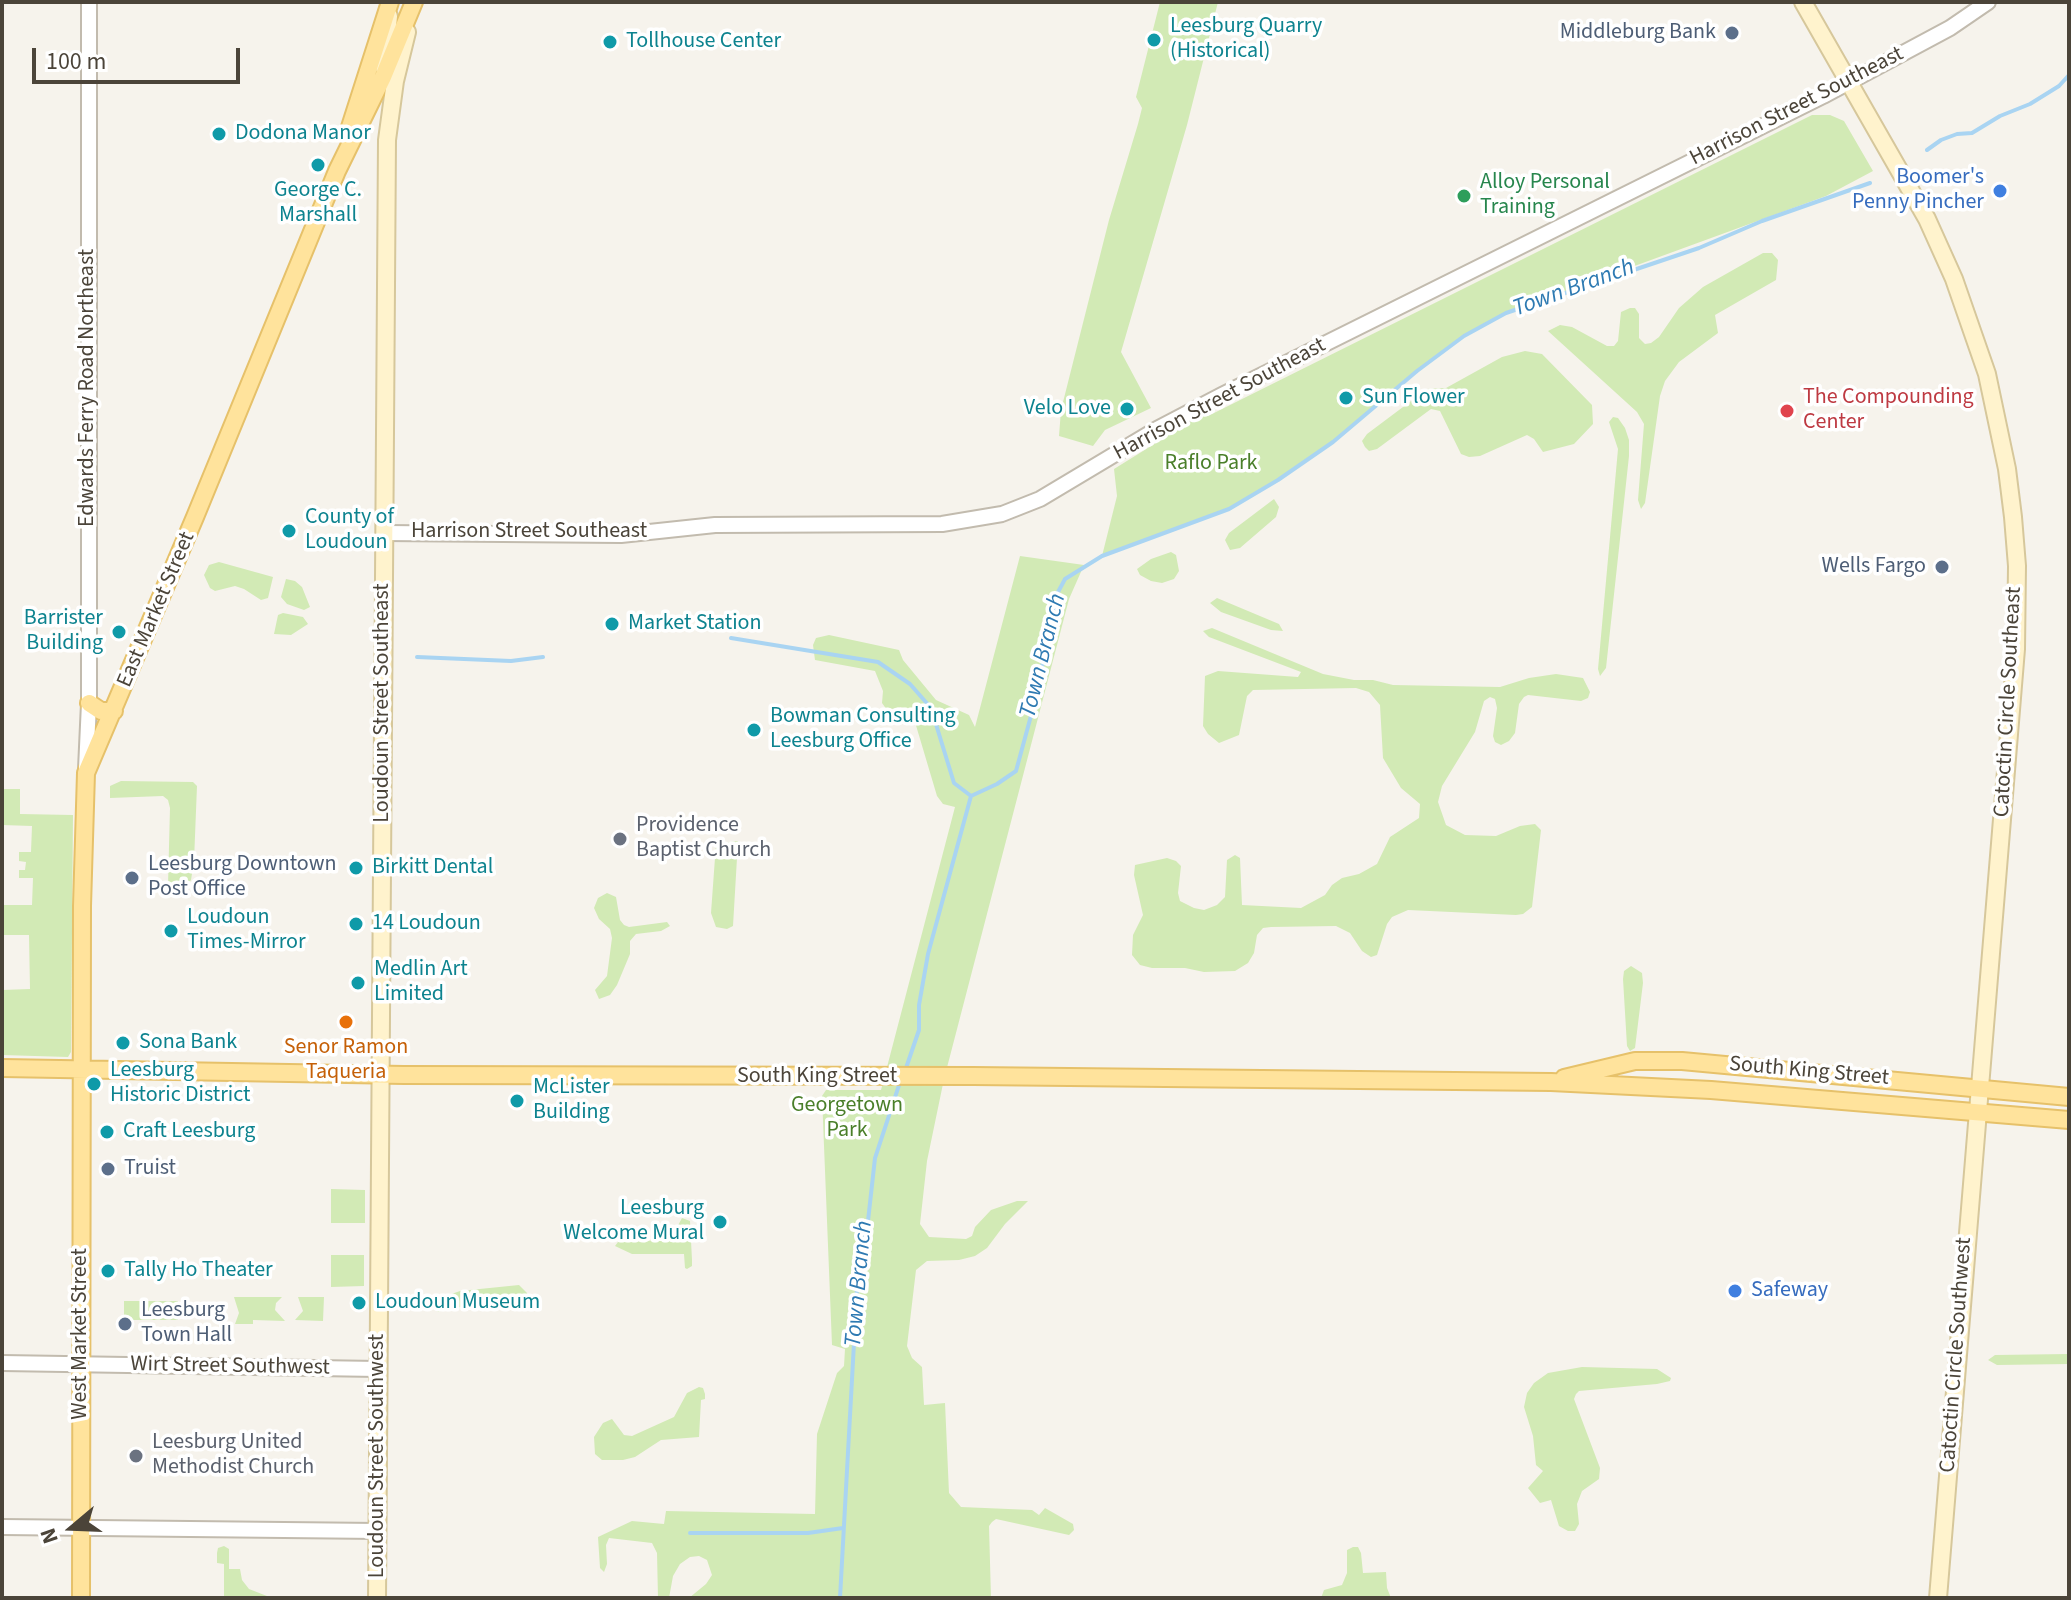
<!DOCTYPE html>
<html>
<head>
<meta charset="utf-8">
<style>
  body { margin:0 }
  #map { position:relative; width:2071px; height:1600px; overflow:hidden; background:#f6f3ec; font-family:"Source Sans 3",sans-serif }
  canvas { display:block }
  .frame { position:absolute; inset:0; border:4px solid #4b4439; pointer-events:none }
  .north { position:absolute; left:32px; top:1488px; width:80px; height:80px; -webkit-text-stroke:6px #fff; paint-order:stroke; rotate:251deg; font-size:22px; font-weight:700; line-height:32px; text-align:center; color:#4b4439 }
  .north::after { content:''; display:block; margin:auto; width:28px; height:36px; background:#4b4439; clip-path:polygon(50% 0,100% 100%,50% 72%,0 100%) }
  .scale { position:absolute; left:32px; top:48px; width:208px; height:36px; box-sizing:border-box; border:4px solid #4b4439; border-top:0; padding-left:10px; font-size:24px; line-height:28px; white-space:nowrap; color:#4b4439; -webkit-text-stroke:6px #fff; paint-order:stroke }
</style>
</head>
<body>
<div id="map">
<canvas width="2071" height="1600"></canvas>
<div class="frame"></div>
<div class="north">N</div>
<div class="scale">100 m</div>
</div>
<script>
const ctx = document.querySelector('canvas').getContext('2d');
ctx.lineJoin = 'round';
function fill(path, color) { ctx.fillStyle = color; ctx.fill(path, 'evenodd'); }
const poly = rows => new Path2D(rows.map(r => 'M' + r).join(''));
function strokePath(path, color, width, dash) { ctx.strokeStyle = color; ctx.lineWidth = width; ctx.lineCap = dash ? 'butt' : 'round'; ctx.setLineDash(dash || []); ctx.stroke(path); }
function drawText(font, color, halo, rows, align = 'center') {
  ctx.font = font + ' "Source Sans 3",sans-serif'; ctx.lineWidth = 7; ctx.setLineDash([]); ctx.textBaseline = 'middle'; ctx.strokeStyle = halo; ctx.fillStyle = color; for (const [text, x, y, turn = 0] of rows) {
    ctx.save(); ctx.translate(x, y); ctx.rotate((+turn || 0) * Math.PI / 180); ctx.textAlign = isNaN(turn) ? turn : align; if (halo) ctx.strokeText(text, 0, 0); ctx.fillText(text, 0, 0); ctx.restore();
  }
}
const green = poly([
  [1160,2,1218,2,1187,125,1121,352,1151,408,1105,430,1093,446,1059,436,1061,410,1109,220,1138,124,1142,108,1136,97],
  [1812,115,1830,115,1844,121,1873,171,1826,196,1506,313,1464,336,1417,371,1333,442,1278,480,1229,509,1102,556,1117,496,1114,469,1201,415,1208,416],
  [1763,253,1772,253,1778,260,1776,280,1715,315,1718,333,1679,362,1665,381,1660,396,1645,503,1641,509,1638,500,1644,424,1637,412,1548,331,1560,325,1572,327,1607,346,1614,346,1618,341,1621,312,1630,308,1635,308,1639,314,1639,338,1645,344,1651,343,1659,337,1679,308,1703,287],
  [1525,351,1542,354,1592,405,1593,424,1574,444,1543,452,1534,439,1527,435,1480,456,1469,457,1461,454,1440,411,1431,409,1377,449,1369,451,1365,447,1362,441,1367,434,1427,389,1446,388,1502,357],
  [1613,417,1618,418,1625,428,1629,440,1629,456,1606,668,1600,676,1598,669,1618,449,1609,422],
  [1274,499,1279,507,1276,517,1240,548,1230,550,1225,540,1229,533],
  [1171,552,1176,555,1179,571,1174,579,1162,583,1151,581,1140,575,1137,569,1151,559],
  [1020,556,1084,565,1069,599,944,1079,927,1161,920,1224,929,1237,966,1239,972,1236,975,1227,991,1210,1017,1201,1028,1201,1005,1224,987,1248,975,1256,959,1260,927,1261,916,1270,907,1346,912,1358,922,1367,924,1405,945,1403,949,1493,961,1507,1032,1510,1039,1515,1045,1508,1073,1524,1074,1530,1069,1535,996,1519,992,1522,989,1526,991,1598,689,1598,706,1584,712,1575,707,1560,699,1556,690,1557,680,1564,673,1576,669,1598,658,1598,657,1553,652,1543,609,1538,606,1545,607,1564,604,1572,600,1568,598,1537,632,1521,664,1524,666,1511,815,1514,817,1434,837,1373,844,1366,845,1349,832,1345,822,1096,826,1090,881,1090,955,807,943,804,937,796,912,712,901,707,887,710,882,703,883,691,875,671,815,660,813,645,816,638,829,635,899,650,903,660,936,700,969,715,975,727],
  [219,562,273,577,268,598,261,600,244,589,235,586,215,591,210,588,204,575,209,565],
  [286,579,295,581,302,587,310,607,304,610,287,604,281,597],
  [1217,598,1279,624,1283,631,1271,630,1221,612,1210,603],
  [283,613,303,617,308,624,291,635,274,634,278,615],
  [1212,628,1323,674,1354,680,1373,680,1393,685,1500,687,1529,678,1556,674,1583,678,1590,692,1588,698,1581,701,1528,695,1524,697,1519,704,1515,733,1509,741,1501,745,1495,742,1493,736,1497,708,1495,699,1490,697,1484,701,1475,732,1442,786,1438,802,1446,825,1465,835,1496,836,1520,826,1535,824,1541,830,1532,907,1523,914,1516,915,1408,910,1392,917,1387,924,1377,955,1371,957,1362,951,1350,933,1336,926,1271,927,1263,928,1257,935,1254,953,1248,963,1235,971,1204,972,1185,968,1152,968,1140,965,1132,955,1133,935,1143,915,1134,875,1135,865,1167,858,1176,861,1181,866,1178,893,1180,901,1194,908,1204,910,1217,905,1225,897,1227,860,1235,855,1240,858,1242,905,1301,908,1325,895,1332,885,1342,878,1359,874,1377,864,1390,837,1419,818,1420,804,1401,788,1383,758,1380,705,1369,692,1356,688,1253,690,1247,696,1239,735,1219,743,1208,734,1203,726,1205,676,1218,671,1298,677,1301,672,1209,637,1203,631],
  [121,781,193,782,197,786,194,861,191,880,185,889,177,891,168,885,170,808,168,800,163,796,110,798,110,786],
  [2,789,20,789,20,814,73,815,71,1052,68,1057,2,1055,2,990,30,989,29,935,2,935,2,905,32,905,33,878,19,878,19,870,25,870,26,862,19,861,19,852,31,852,32,826,2,825],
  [738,841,733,926,727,929,716,927,711,913,716,844],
  [607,893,616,897,620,920,624,925,629,927,667,922,670,926,661,931,636,934,630,941,630,954,617,985,610,995,599,999,595,990,607,976,612,938,610,929,599,919,594,908,598,898],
  [1631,966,1642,973,1643,983,1635,1048,1630,1051,1627,1046,1623,979,1624,971],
  [331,1189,365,1190,365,1223,331,1223],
  [682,1218,690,1221,692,1260,692,1266,687,1269,685,1268,684,1254,632,1254,615,1246,618,1242,666,1240,674,1233],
  [331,1255,364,1255,364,1286,331,1287],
  [519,1285,527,1293,528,1301,524,1304,487,1308,447,1307,438,1312,435,1306,443,1297,460,1291],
  [234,1297,282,1297,276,1303,275,1310,285,1321,253,1320,253,1324,235,1324,239,1313],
  [298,1297,324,1297,323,1321,295,1320,303,1311],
  [124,1301,178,1301,178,1320,124,1320],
  [2069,1354,2069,1364,1997,1365,1988,1360,1995,1355],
  [1582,1367,1657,1369,1671,1378,1670,1381,1657,1384,1579,1391,1576,1394,1574,1399,1600,1468,1599,1479,1582,1491,1577,1504,1579,1524,1575,1531,1568,1531,1559,1526,1551,1500,1540,1503,1528,1488,1543,1471,1536,1465,1533,1436,1524,1407,1527,1393,1534,1383,1548,1373],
  [699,1387,703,1388,705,1394,705,1399,701,1400,699,1437,661,1440,635,1457,623,1460,602,1460,595,1454,594,1437,603,1423,612,1419,624,1435,632,1436,674,1417,687,1393],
  [224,1546,229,1549,229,1569,240,1569,242,1580,249,1589,272,1598,224,1598,224,1564,217,1563,217,1553,218,1548],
  [1353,1547,1358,1547,1361,1553,1363,1573,1386,1572,1387,1588,1391,1598,1321,1598,1324,1590,1342,1585,1347,1573,1347,1550]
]);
const stream = poly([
  [1927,150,1941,140,1957,134,1972,133,2000,116,2030,104,2059,86,2069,75],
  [731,638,878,662,910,684,931,708,954,783,971,796],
  [417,657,511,661,543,657],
  [905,1071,919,1030,919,1005,928,954,971,796,997,784,1016,771,1035,701,1057,594,1065,579,1102,556,1229,509,1278,480,1333,442,1417,371,1464,336,1506,313,1699,248,1762,221,1870,183],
  [690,1533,808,1533,843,1528],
  [840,1598,858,1270,868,1221,875,1158,900,1082]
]);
const tertiary = poly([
  [384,533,621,535,715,525,942,524,1002,514,1040,499,1157,429,1222,395,1823,96,1950,28,1988,2],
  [86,769,89,703,89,2],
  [2,1363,378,1369],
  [2,1527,378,1531]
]);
const secondary = poly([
  [1803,2,1927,219,1954,279,1987,374,2007,469,2013,517,2017,566,2016,649,1938,1598],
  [384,68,389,16],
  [377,1598,387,140,395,81,407,32]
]);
const primary = poly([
  [350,127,390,2],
  [89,703,101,711,114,711],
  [2,1068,404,1075,973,1076,1551,1082,1711,1090,2069,1120],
  [1564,1078,1635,1061,1682,1061,2069,1097],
  [81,1598,82,906,86,773,195,517,337,171,383,77,414,2]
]);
const markers = [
  [1732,33,8,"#5c6f8a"],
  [1154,40,8,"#0f9aa8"],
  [610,42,8,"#0f9aa8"],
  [219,134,8,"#0f9aa8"],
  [318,165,8,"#0f9aa8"],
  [2000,191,8,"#3f7fe0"],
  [1464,196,8,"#2e9e5b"],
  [1346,398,8,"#0f9aa8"],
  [1127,409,8,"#0f9aa8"],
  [1787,411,8,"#e0444e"],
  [289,531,8,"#0f9aa8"],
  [1942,567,8,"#5c6f8a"],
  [612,624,8,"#0f9aa8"],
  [119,632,8,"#0f9aa8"],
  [754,730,8,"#0f9aa8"],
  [620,839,8,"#6b7280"],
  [356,868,8,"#0f9aa8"],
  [132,878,8,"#5c6f8a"],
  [356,924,8,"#0f9aa8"],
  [171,931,8,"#0f9aa8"],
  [358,983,8,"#0f9aa8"],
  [346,1022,8,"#e8710a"],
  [123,1043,8,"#0f9aa8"],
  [94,1084,8,"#0f9aa8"],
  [517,1101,8,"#0f9aa8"],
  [107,1132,8,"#0f9aa8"],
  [108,1169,8,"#5c6f8a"],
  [720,1222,8,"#0f9aa8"],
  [108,1271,8,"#0f9aa8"],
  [1735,1291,8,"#3f7fe0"],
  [359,1303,8,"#0f9aa8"],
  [125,1324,8,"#5c6f8a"],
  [136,1456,8,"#6b7280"]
];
const cultureNames = [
  ["Leesburg Quarry",1170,27],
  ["(Historical)",1170,52],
  ["Tollhouse Center",626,42],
  ["Dodona Manor",235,134],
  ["George C.",318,191,"center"],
  ["Marshall",318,216,"center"],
  ["Sun Flower",1362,398],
  ["Velo Love",1111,409,"right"],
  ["County of",305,518],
  ["Loudoun",305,543],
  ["Barrister",103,619,"right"],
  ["Building",103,644,"right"],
  ["Market Station",628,624],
  ["Bowman Consulting",770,717],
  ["Leesburg Office",770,742],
  ["Birkitt Dental",372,868],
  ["Loudoun",187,918],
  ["Times-Mirror",187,943],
  ["14 Loudoun",372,924],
  ["Medlin Art",374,970],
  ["Limited",374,995],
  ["Sona Bank",139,1043],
  ["Leesburg",110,1071],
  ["Historic District",110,1096],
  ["McLister",533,1088],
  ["Building",533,1113],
  ["Craft Leesburg",123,1132],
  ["Leesburg",704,1209,"right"],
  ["Welcome Mural",704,1234,"right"],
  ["Tally Ho Theater",124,1271],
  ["Loudoun Museum",375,1303]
];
const serviceNames = [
  ["Middleburg Bank",1716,33,"right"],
  ["Wells Fargo",1926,567,"right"],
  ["Leesburg Downtown",148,865],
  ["Post Office",148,890],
  ["Truist",124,1169],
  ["Leesburg",141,1311],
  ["Town Hall",141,1336]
];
const streetNames = [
  ["Harrison Street Southeast",1797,107,-27],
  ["Edwards Ferry Road Northeast",88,388,-90],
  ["Harrison Street Southeast",1220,400,-28],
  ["Harrison Street Southeast",529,532],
  ["East Market Street",157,610,-67],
  ["Catoctin Circle Southeast",2009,702,-87],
  ["Loudoun Street Southeast",383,703,-90],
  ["South King Street",1809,1072,5],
  ["South King Street",817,1077],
  ["West Market Street",81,1334,-90],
  ["Catoctin Circle Southwest",1957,1355,-86],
  ["Wirt Street Southwest",230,1367,1],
  ["Loudoun Street Southwest",378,1456,-90]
];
const shopNames = [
  ["Boomer's",1984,178],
  ["Penny Pincher",1984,203],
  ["Safeway",1751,1291,"left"]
];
const leisureNames = [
  ["Alloy Personal",1480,183],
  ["Training",1480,208]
];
const healthNames = [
  ["The Compounding",1803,398],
  ["Center",1803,423]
];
const parkNames = [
  ["Raflo Park",1211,464],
  ["Georgetown",847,1106],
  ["Park",847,1131]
];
const worshipNames = [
  ["Providence",636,826],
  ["Baptist Church",636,851],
  ["Leesburg United",152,1443],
  ["Methodist Church",152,1468]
];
const foodNames = [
  ["Senor Ramon",346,1048],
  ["Taqueria",346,1073]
];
const waterNames = [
  ["Town Branch",1574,289,-20],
  ["Town Branch",1044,656,-76],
  ["Town Branch",860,1284,-85]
];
fill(green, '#d2eab5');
strokePath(stream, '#a9d4f2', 4);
strokePath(tertiary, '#c2bbae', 18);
strokePath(secondary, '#d6c79b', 20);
strokePath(primary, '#e6c16a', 20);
strokePath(tertiary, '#fff', 14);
strokePath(secondary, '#fff3cd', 16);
strokePath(primary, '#ffe39c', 16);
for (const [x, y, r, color] of markers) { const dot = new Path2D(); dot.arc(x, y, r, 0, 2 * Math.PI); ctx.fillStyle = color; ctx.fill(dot); strokePath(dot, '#fff', 3); }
drawText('22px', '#0d838f', '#fff', cultureNames, 'left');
drawText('22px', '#4e5e75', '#fff', serviceNames, 'left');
drawText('22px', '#4b4439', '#fff', streetNames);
drawText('22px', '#366cbe', '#fff', shopNames, 'right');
drawText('22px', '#27864d', '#fff', leisureNames, 'left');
drawText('22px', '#be3a42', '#fff', healthNames, 'left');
drawText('22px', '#4a7f2a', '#fff', parkNames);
drawText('22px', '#5b616d', '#fff', worshipNames, 'left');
drawText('22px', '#c56008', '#fff', foodNames);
drawText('italic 24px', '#2e7ab2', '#fff', waterNames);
</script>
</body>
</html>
